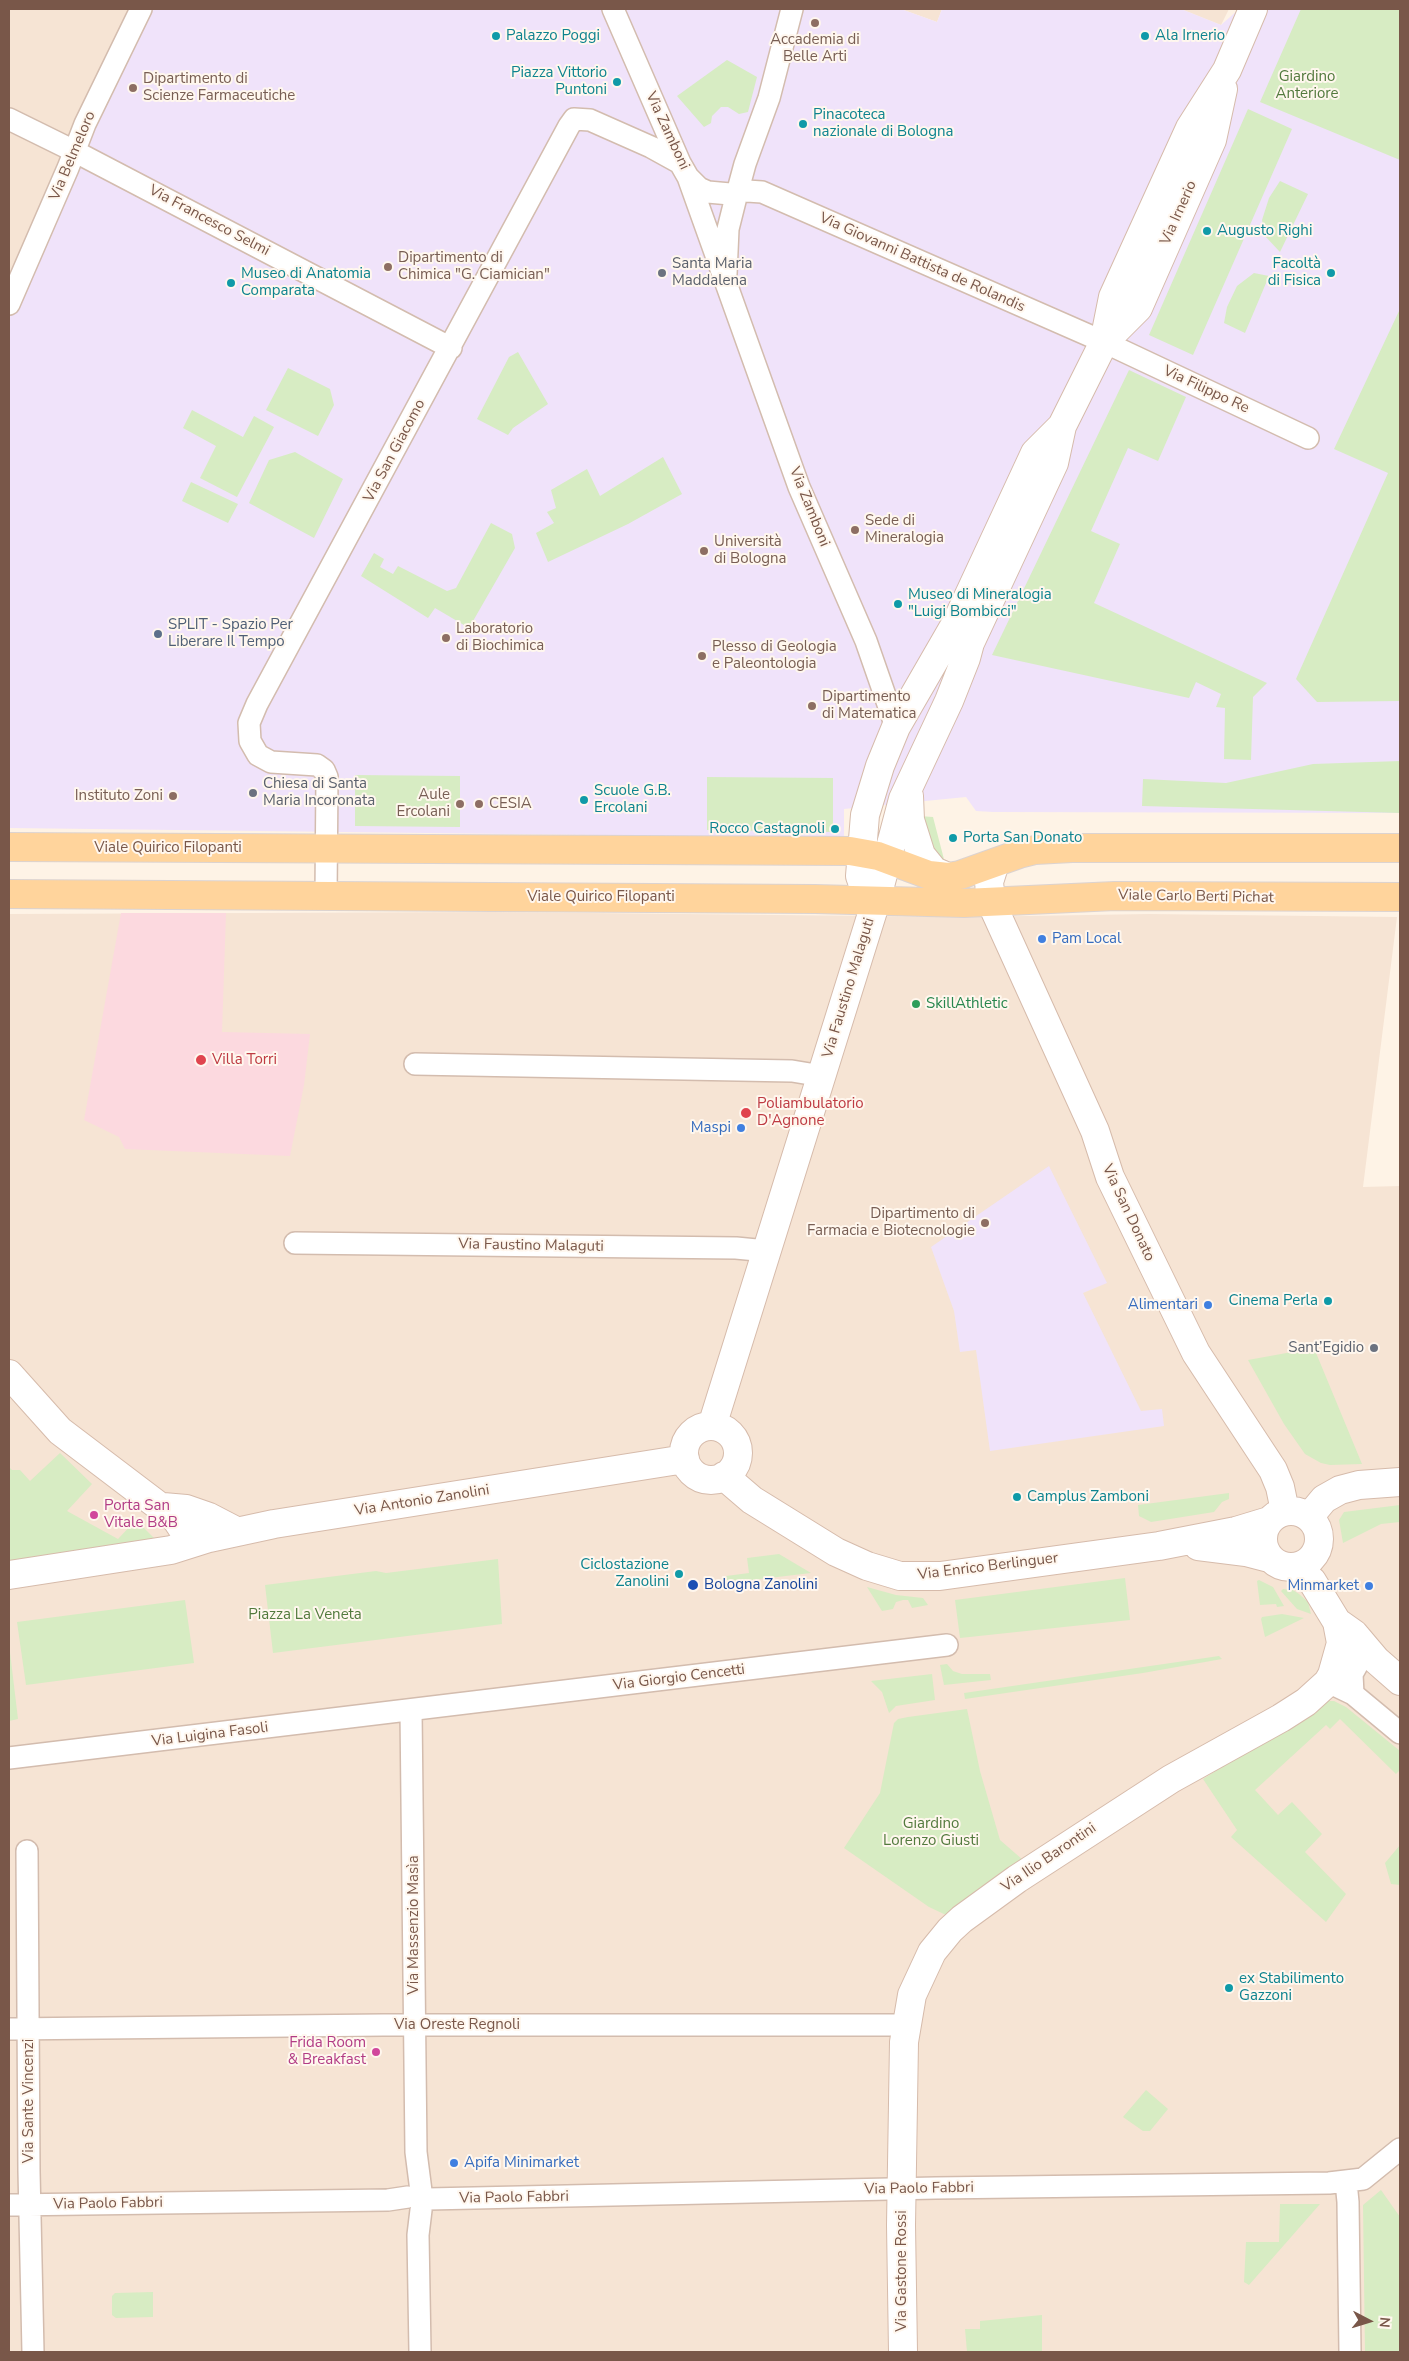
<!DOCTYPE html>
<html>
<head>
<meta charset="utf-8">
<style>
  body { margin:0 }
  #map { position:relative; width:1409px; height:2361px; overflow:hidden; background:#fef3e6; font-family:"Nunito Sans",sans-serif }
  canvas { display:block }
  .frame { position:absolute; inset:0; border:10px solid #795749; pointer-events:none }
  .north { position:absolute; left:1344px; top:2296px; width:50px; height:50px; -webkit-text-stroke:4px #fff7ee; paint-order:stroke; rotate:95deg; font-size:14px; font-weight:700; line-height:20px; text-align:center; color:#795749 }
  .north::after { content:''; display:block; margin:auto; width:18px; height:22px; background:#795749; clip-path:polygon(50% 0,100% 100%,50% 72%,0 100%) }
</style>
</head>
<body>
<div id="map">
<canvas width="1409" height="2361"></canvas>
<div class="frame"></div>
<div class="north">N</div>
</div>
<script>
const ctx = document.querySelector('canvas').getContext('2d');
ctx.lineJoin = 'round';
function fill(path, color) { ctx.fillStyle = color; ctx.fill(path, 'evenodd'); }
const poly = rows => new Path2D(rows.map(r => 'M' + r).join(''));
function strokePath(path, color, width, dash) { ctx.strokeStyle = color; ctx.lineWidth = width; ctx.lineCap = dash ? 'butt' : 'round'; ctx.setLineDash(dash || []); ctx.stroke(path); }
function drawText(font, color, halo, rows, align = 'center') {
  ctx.font = font + ' "Nunito Sans",sans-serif'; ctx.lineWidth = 4; ctx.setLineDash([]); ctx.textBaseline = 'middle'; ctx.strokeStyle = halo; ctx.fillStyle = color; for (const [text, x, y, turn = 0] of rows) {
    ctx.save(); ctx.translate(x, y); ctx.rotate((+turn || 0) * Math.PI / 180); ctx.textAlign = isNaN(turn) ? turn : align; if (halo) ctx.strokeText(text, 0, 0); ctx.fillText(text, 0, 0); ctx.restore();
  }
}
const residential = poly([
  [9,9,141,9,9,304],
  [901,9,942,9,937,22],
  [1181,9,1229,9,1221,25],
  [492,912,965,917,1149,914,1397,917,1363,1187,1400,1186,1400,2350,1398,2352,9,2352,9,914]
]);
const education = poly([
  [141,9,901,9,937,22,942,9,1181,9,1221,25,1239,9,1400,9,1400,813,993,812,976,811,966,797,844,809,844,838,9,828,9,304],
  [1049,1166,1107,1283,1083,1293,1141,1411,1162,1409,1164,1426,990,1451,976,1350,960,1352,954,1311,931,1247]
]);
const medical = poly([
  [121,913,226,913,222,1032,310,1034,304,1085,290,1156,125,1149,119,1137,84,1120]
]);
const green = poly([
  [1301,9,1400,9,1400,160,1260,102],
  [727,60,757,77,748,112,739,114,728,107,721,107,712,116,711,123,704,127,677,96],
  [1248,109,1292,129,1193,355,1149,335],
  [1280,181,1308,194,1280,252,1265,236,1262,220,1269,198],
  [1254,273,1269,276,1245,333,1224,323,1227,307,1237,286],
  [1400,309,1400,701,1317,702,1296,679,1388,473,1334,449],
  [518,352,548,404,513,428,508,435,477,419,509,357],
  [288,368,330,389,334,405,318,436,266,410],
  [1129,370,1186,397,1158,461,1128,448,1091,531,1120,544,1094,603,1267,683,1253,697,1251,760,1224,759,1225,708,1216,707,1221,694,1196,682,1189,698,992,655],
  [192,410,243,437,254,416,274,427,237,497,200,478,216,446,183,428],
  [295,452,343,479,314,538,249,503,269,460],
  [663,457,682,494,628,524,548,562,536,533,554,523,547,512,556,508,551,490,587,469,600,496],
  [191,482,238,504,228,523,182,501],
  [491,523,512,534,515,548,469,628,435,608,428,618,361,576,374,553,384,559,380,567,393,574,398,566,447,591,456,588],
  [1400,761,1400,813,1142,806,1143,779,1226,783,1313,764],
  [355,775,460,776,460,827,355,826],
  [707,777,833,778,833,832,707,830],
  [919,816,933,817,946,867,940,864],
  [1314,1348,1362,1464,1330,1465,1321,1463,1305,1454,1284,1424,1248,1360],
  [60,1453,92,1484,67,1511,118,1539,136,1520,156,1540,9,1564,9,1467,12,1470,20,1470,30,1481],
  [1229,1493,1229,1499,1222,1502,1214,1512,1151,1522,1139,1516,1138,1505],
  [1400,1505,1400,1522,1381,1524,1343,1543,1339,1520,1344,1512],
  [779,1554,811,1573,727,1583,726,1576,749,1573,747,1558],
  [498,1559,502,1624,273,1653,265,1585,376,1571,386,1573],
  [1125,1578,1130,1620,960,1638,955,1600],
  [1259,1580,1273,1587,1284,1606,1277,1607,1276,1604,1260,1605,1257,1581],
  [867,1587,896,1595,923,1598,928,1605,912,1608,908,1600,903,1600,896,1602,893,1609,882,1611],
  [1283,1589,1293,1590,1299,1594,1308,1602,1311,1614,1297,1609,1281,1591],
  [185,1600,194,1663,26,1685,17,1622],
  [1282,1614,1304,1618,1265,1637,1261,1619,1262,1617],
  [9,1644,18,1719,9,1721],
  [1219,1656,1222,1659,1143,1673,965,1699,964,1693],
  [947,1664,953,1671,962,1674,990,1674,991,1680,944,1685,940,1665],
  [932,1674,935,1700,896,1706,889,1713,882,1692,871,1681],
  [1327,1701,1334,1701,1346,1707,1400,1751,1400,1770,1396,1774,1340,1719,1330,1729,1326,1725,1255,1790,1278,1815,1292,1802,1322,1834,1305,1852,1346,1894,1326,1922,1231,1837,1237,1830,1203,1779],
  [967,1709,980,1771,1000,1840,1023,1860,946,1915,929,1907,844,1848,880,1793,894,1723,898,1719,908,1717],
  [1400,1845,1400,1885,1391,1884,1385,1863],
  [1146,2090,1168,2109,1150,2131,1143,2131,1123,2117],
  [1381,2190,1400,2217,1400,2352,1365,2352,1363,2205],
  [1280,2204,1320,2204,1249,2285,1244,2282,1246,2242,1279,2242],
  [153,2292,153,2317,116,2318,112,2315,112,2296,115,2293],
  [1042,2315,1042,2352,967,2352,965,2329,980,2329,980,2321]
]);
const street = poly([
  [613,9,680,163,688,177,799,487,866,641,896,727],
  [9,119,74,151,451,348],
  [688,177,699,188,708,192,730,194,747,191,762,192,1104,342,1308,438],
  [726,274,728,229,735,201,745,164,769,98,792,9],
  [9,304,68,168,85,124,141,9],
  [326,896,327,777,324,770,317,765,271,762,258,755,250,741,249,723,257,704,569,126,574,119,590,120,651,147,680,163],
  [415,1064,792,1071,822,1076],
  [295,1243,736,1248,767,1251],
  [1328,1682,1353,1694,1400,1733],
  [1353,1694,1352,1674,1361,1658,1368,1650],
  [411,1711,416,2152,421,2191],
  [9,1758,947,1645],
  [27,1851,29,2171,33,2352],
  [9,2029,383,2025,906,2025],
  [1346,2182,1348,2202,1350,2352],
  [428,2199,936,2188,1329,2183,1363,2179,1400,2149],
  [9,2205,388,2200,408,2197],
  [420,2352,418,2235,421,2210]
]);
const secondary = poly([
  [1104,342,1138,308,1212,140,1223,89],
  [909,796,910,820,921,855,934,871,948,877],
  [995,863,989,882,991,902,1095,1131,1110,1177,1196,1353,1273,1470,1280,1487,1285,1511],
  [876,901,865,890,860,876,865,815,880,766,896,727,956,623,1035,453,1062,426],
  [9,1374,60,1431,176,1519,192,1543],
  [712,1426,876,901,903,799,949,701,966,658,970,643,1054,463,1062,426,1104,342,1113,297,1190,128,1227,70,1253,9],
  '684 1453a27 27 0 1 1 54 0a27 27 0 1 1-54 0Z',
  [724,1476,752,1500,836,1552,867,1566,900,1576,940,1576,1159,1546,1236,1531,1269,1521],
  [163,1507,186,1509,209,1517,236,1531],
  '1263 1539a28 28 0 1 1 56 0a28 28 0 1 1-56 0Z',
  [1309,1517,1324,1499,1340,1490,1359,1485,1400,1482],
  [1198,1546,1246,1552,1269,1558],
  [1294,1568,1312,1581,1337,1622,1354,1634,1376,1660,1400,1681],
  [9,1575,171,1550,209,1538,274,1524,685,1459],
  [903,2352,901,2225,904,2042,912,1995,932,1952,950,1930,962,1919,1017,1879,1171,1779,1281,1718,1306,1702,1328,1682,1332,1675,1341,1643,1337,1622]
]);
const primary = poly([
  [9,847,850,851,878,856,929,875,948,877,960,875,1019,854,1035,850,1072,848,1400,848],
  [9,894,815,899,964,903,1115,896,1400,897]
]);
const markers = [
  [815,23,5,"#8d6e63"],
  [496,36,5,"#0f9aa8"],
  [1145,36,5,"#0f9aa8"],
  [617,82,5,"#0f9aa8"],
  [133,88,5,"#8d6e63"],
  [803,124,5,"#0f9aa8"],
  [1207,231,5,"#0f9aa8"],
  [388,267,5,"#8d6e63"],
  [662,273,5,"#6b7280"],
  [1331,273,5,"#0f9aa8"],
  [231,283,5,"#0f9aa8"],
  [855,530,5,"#8d6e63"],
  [704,551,5,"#8d6e63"],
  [898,604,5,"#0f9aa8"],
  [158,634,5,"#5c6f8a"],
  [446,638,5,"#8d6e63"],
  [702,656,5,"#8d6e63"],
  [812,706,5,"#8d6e63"],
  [253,793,5,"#6b7280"],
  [173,796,5,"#8d6e63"],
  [584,800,5,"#0f9aa8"],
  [460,804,5,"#8d6e63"],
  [479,804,5,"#8d6e63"],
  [835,829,5,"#0f9aa8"],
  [953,838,5,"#0f9aa8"],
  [1042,939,5,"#3f7fe0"],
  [916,1004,5,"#2e9e5b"],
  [201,1060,6,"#e0444e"],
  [746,1113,6,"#e0444e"],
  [741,1128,5,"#3f7fe0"],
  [985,1223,5,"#8d6e63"],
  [1328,1301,5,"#0f9aa8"],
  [1208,1305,5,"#3f7fe0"],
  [1374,1348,5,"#6b7280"],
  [1017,1497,5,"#0f9aa8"],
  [94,1515,5,"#d1479c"],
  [679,1574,5,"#0f9aa8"],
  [693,1585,6,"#1a4fb4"],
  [1369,1586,5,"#3f7fe0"],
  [1229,1988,5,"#0f9aa8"],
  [376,2052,5,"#d1479c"],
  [454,2163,5,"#3f7fe0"]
];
const cultureNames = [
  ["Palazzo Poggi",506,36],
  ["Ala Irnerio",1155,36],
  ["Piazza Vittorio",607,73,"right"],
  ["Puntoni",607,90,"right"],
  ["Pinacoteca",813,115],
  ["nazionale di Bologna",813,132],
  ["Augusto Righi",1217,231],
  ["Facoltà",1321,264,"right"],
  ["di Fisica",1321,281,"right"],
  ["Museo di Anatomia",241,274],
  ["Comparata",241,291],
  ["Museo di Mineralogia",908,595],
  ["\"Luigi Bombicci\"",908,612],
  ["Scuole G.B.",594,791],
  ["Ercolani",594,808],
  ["Rocco Castagnoli",825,829,"right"],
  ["Porta San Donato",963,838],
  ["Cinema Perla",1318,1301,"right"],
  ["Camplus Zamboni",1027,1497],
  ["Ciclostazione",669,1565,"right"],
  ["Zanolini",669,1582,"right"],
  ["ex Stabilimento",1239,1979],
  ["Gazzoni",1239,1996]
];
const educationNames = [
  ["Accademia di",815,40,"center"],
  ["Belle Arti",815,57,"center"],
  ["Dipartimento di",143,79],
  ["Scienze Farmaceutiche",143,96],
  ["Dipartimento di",398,258],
  ["Chimica \"G. Ciamician\"",398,275],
  ["Sede di",865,521],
  ["Mineralogia",865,538],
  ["Università",714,542],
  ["di Bologna",714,559],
  ["Laboratorio",456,629],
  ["di Biochimica",456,646],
  ["Plesso di Geologia",712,647],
  ["e Paleontologia",712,664],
  ["Dipartimento",822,697],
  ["di Matematica",822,714],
  ["Aule",450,795,"right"],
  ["Ercolani",450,812,"right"],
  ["Instituto Zoni",163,796,"right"],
  ["CESIA",489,804],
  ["Dipartimento di",975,1214,"right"],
  ["Farmacia e Biotecnologie",975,1231,"right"]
];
const parkNames = [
  ["Giardino",1307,77],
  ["Anteriore",1307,94],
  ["Piazza La Veneta",305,1615],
  ["Giardino",931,1824],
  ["Lorenzo Giusti",931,1841]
];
const streetNames = [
  ["Via Zamboni",667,131,65],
  ["Via Belmeloro",73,156,-67],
  ["Via Irnerio",1179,213,-66],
  ["Via Francesco Selmi",209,221,28],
  ["Via Giovanni Battista de Rolandis",922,263,24],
  ["Via Filippo Re",1206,390,25],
  ["Via San Giacomo",395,451,-62],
  ["Via Zamboni",809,507,68],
  ["Viale Quirico Filopanti",168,848],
  ["Viale Quirico Filopanti",601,897],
  ["Viale Carlo Berti Pichat",1196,897,1],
  ["Via Faustino Malaguti",849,988,-73],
  ["Via San Donato",1128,1213,65],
  ["Via Faustino Malaguti",531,1246,1],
  ["Via Antonio Zanolini",422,1501,-9],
  ["Via Enrico Berlinguer",988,1567,-7],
  ["Via Giorgio Cencetti",679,1678,-7],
  ["Via Luigina Fasoli",210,1735,-7],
  ["Via Ilio Barontini",1049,1858,-34],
  ["Via Massenzio Masìa",414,1925,-90],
  ["Via Oreste Regnoli",457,2025],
  ["Via Sante Vincenzi",29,2101,-90],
  ["Via Paolo Fabbri",919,2189,-1],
  ["Via Paolo Fabbri",514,2198,-1],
  ["Via Paolo Fabbri",108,2204,-1],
  ["Via Gastone Rossi",902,2271,-90]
];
const worshipNames = [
  ["Santa Maria",672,264],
  ["Maddalena",672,281],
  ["Chiesa di Santa",263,784],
  ["Maria Incoronata",263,801],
  ["Sant’Egidio",1364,1348,"right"]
];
const serviceNames = [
  ["SPLIT - Spazio Per",168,625],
  ["Liberare Il Tempo",168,642]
];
const shopNames = [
  ["Pam Local",1052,939,"left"],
  ["Maspi",731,1128],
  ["Alimentari",1198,1305],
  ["Minmarket",1359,1586],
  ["Apifa Minimarket",464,2163,"left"]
];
const leisureNames = [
  ["SkillAthletic",926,1004]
];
const healthNames = [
  ["Villa Torri",212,1060],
  ["Poliambulatorio",757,1104],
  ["D'Agnone",757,1121]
];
const hotelNames = [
  ["Porta San",104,1506],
  ["Vitale B&B",104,1523],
  ["Frida Room",366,2043,"right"],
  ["& Breakfast",366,2060,"right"]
];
const transitNames = [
  ["Bologna Zanolini",704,1585]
];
fill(residential, '#f6e4d4');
fill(education, '#f0e3fa');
fill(medical, '#fcd9df');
fill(green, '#d7ecc3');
strokePath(street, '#d3bcae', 24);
strokePath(secondary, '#d6bbab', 30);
strokePath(primary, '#dcd3d0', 30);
strokePath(street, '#fff', 21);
strokePath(secondary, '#fff', 28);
strokePath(primary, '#ffd49c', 28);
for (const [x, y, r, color] of markers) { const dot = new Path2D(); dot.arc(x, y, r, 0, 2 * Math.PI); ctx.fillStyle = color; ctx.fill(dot); strokePath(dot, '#fff7ee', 2); }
drawText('15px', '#0d838f', '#fff7ee', cultureNames, 'left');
drawText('15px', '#785e54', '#fff7ee', educationNames, 'left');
drawText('15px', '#527a3d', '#fff7ee', parkNames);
drawText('15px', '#795749', '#fff7ee', streetNames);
drawText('15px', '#5b616d', '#fff7ee', worshipNames, 'left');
drawText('15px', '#4e5e75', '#fff7ee', serviceNames, 'left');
drawText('15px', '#366cbe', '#fff7ee', shopNames, 'right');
drawText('15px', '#27864d', '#fff7ee', leisureNames, 'left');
drawText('15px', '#be3a42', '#fff7ee', healthNames, 'left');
drawText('15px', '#b23c85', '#fff7ee', hotelNames, 'left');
drawText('15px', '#164399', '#fff7ee', transitNames, 'left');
</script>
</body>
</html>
